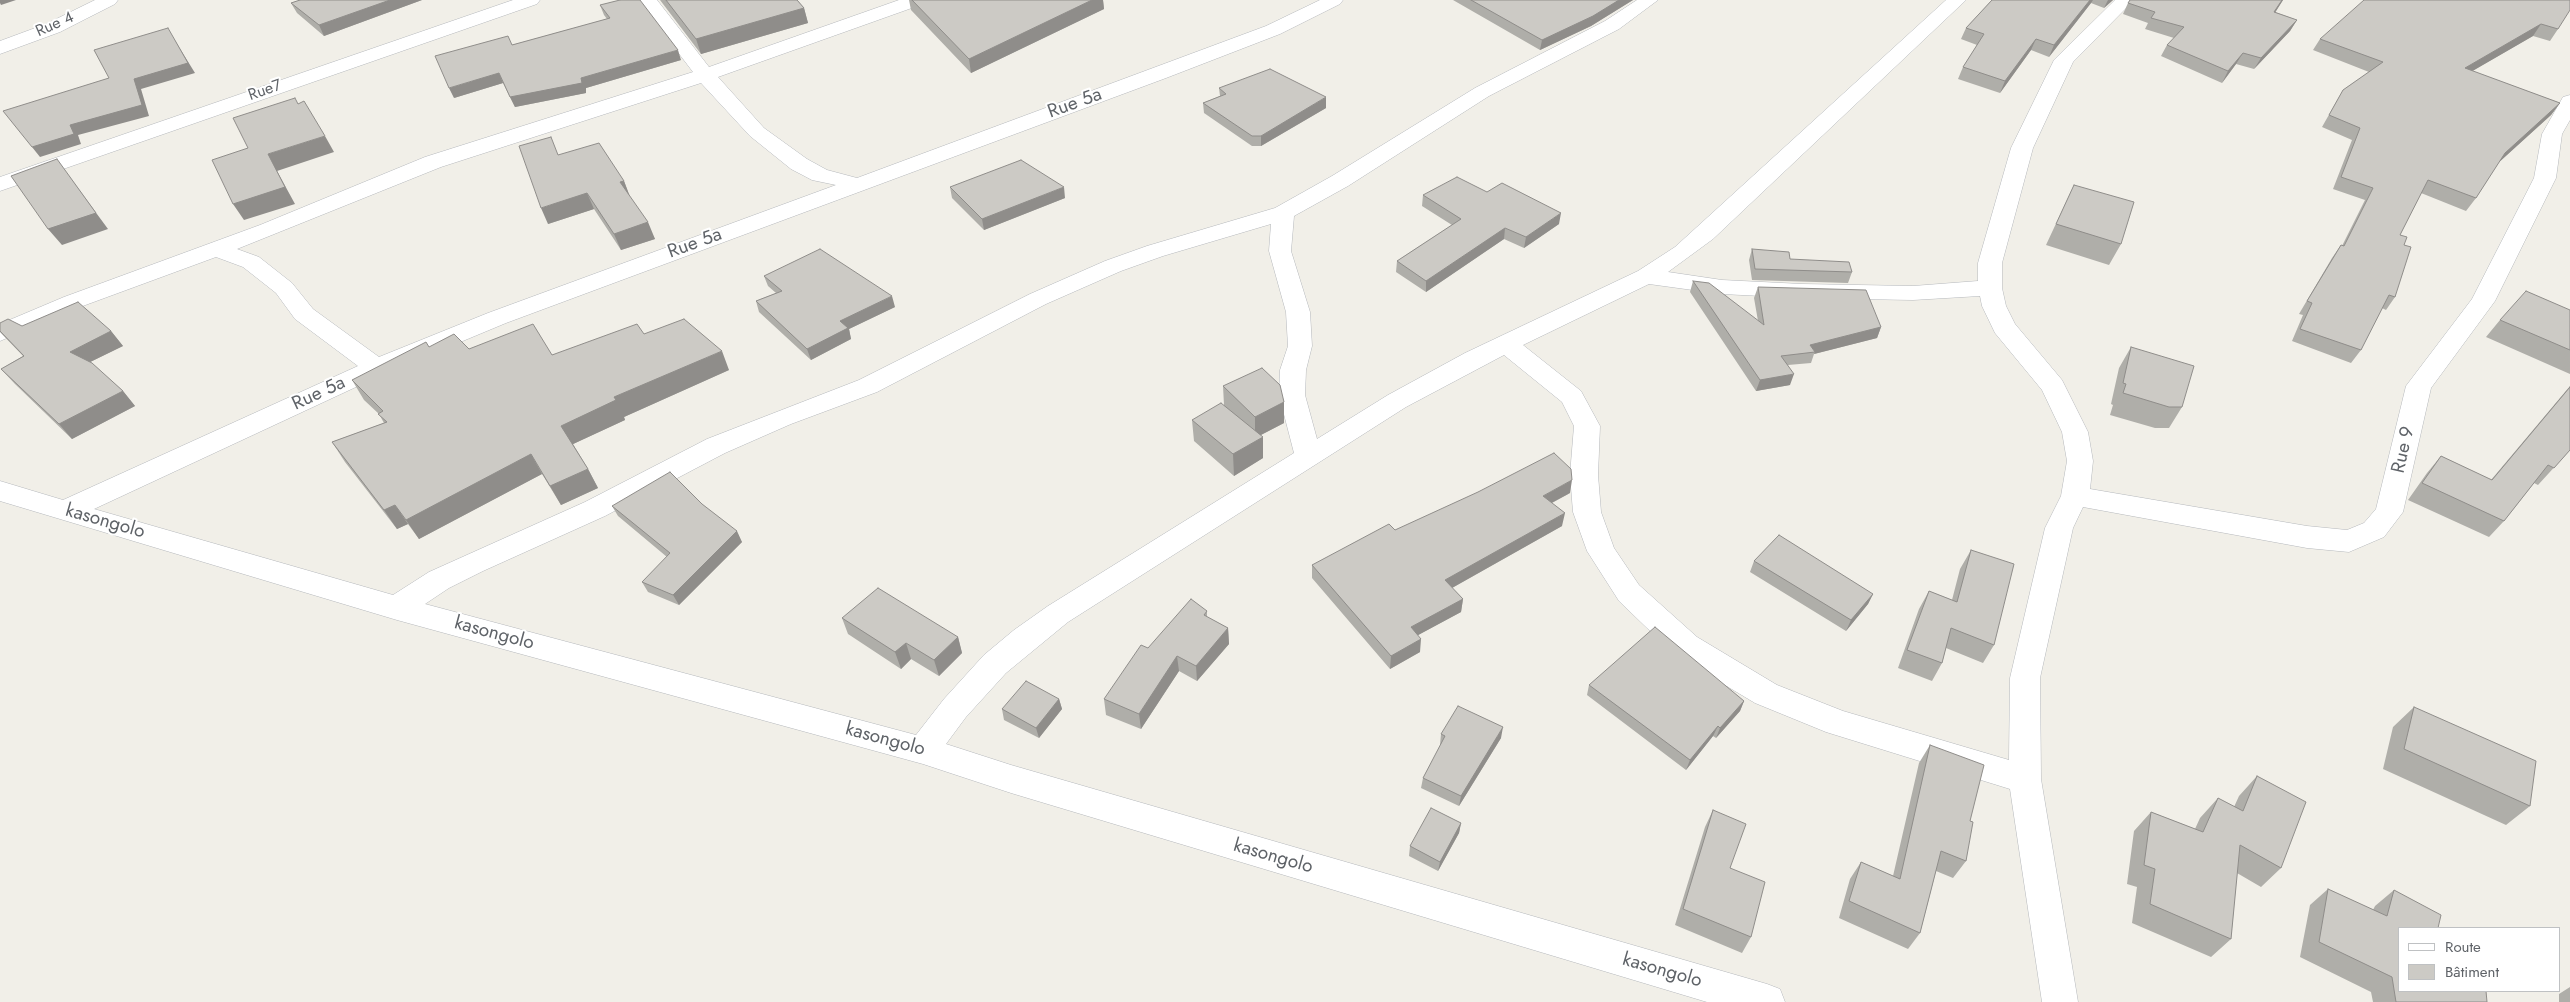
<!DOCTYPE html>
<html>
<head>
<meta charset="utf-8">
<style>
  body { margin:0 }
  #map { position:relative; width:2570px; height:1002px; overflow:hidden; background:#f1efe8; font-family:Jost,sans-serif }
  canvas { display:block }
  .legend { position:absolute; left:2398px; top:927px; width:162px; height:65px; box-sizing:border-box; background:#fff; border:1px solid #bfc1c3; margin:0; padding:6px 9px; list-style:none; font-size:15px; color:#5f6368 }
  .legend li { display:flex; align-items:center; gap:10px; height:25px }
  .legend b { width:25px; border:1px solid #bfc1c3 }
</style>
</head>
<body>
<div id="map">
<canvas width="2570" height="1002"></canvas>
<ul class="legend">
<li><b style="height:6px;background:#fff"></b>Route</li>
<li><b style="height:14px;background:#cccac5"></b>Bâtiment</li>
</ul>
</div>
<script>
const ctx = document.querySelector('canvas').getContext('2d');
ctx.lineJoin = 'round';
const poly = rows => new Path2D(rows.map(r => 'M' + r).join(''));
function strokePath(path, color, width, dash) { ctx.strokeStyle = color; ctx.lineWidth = width; ctx.lineCap = dash ? 'butt' : 'round'; ctx.setLineDash(dash || []); ctx.stroke(path); }
function fill(path, color) { ctx.fillStyle = color; ctx.fill(path, 'evenodd'); }
function drawText(font, color, halo, rows, align = 'center') {
  ctx.font = font + ' Jost,sans-serif'; ctx.lineWidth = 4; ctx.setLineDash([]); ctx.textBaseline = 'middle'; ctx.strokeStyle = halo; ctx.fillStyle = color; for (const [text, x, y, turn = 0] of rows) {
    ctx.save(); ctx.translate(x, y); ctx.rotate((+turn || 0) * Math.PI / 180); ctx.textAlign = isNaN(turn) ? turn : align; if (halo) ctx.strokeText(text, 0, 0); ctx.fillText(text, 0, 0); ctx.restore();
  }
}
const minor = poly([
  [95,0,118,0,115,4,60,32,0,54,0,41,46,24,95,0],
  [513,0,540,0,537,4,0,191,0,177,513,0],
  [638,0,657,0,709,67,899,0,926,0,923,4,718,77,764,128,807,159,827,170,857,178,1266,26,1320,0,1343,0,1340,4,1280,34,1166,78,506,323,386,373,94,509,393,595,429,572,585,502,707,439,859,380,1030,294,1105,261,1147,246,1275,208,1332,176,1475,88,1605,21,1637,0,1658,0,1619,29,1489,96,1348,186,1294,216,1291,251,1310,312,1312,346,1306,370,1305,395,1317,439,1388,395,1465,353,1638,271,1675,247,1946,0,1966,0,1713,239,1668,272,1722,280,1802,284,1913,286,1978,281,1978,263,2011,148,2054,60,2115,0,2134,0,2073,62,2033,148,2002,263,2002,288,2006,306,2015,324,2062,380,2088,432,2093,461,2090,489,2307,526,2347,530,2364,523,2376,509,2406,386,2472,299,2534,178,2542,134,2563,97,2570,95,2570,120,2562,134,2556,178,2495,301,2431,388,2403,512,2384,537,2349,552,2307,548,2083,507,2073,528,2040,678,2041,779,2078,1002,2042,1002,2010,789,1826,732,1755,703,1675,655,1619,601,1587,551,1573,512,1570,475,1574,426,1562,402,1504,355,1406,407,1068,622,1006,673,966,717,946,744,1011,765,1767,984,1780,989,1785,1002,1707,1002,1011,793,923,764,397,620,0,501,0,481,63,500,358,366,295,319,276,293,243,267,216,257,80,307,0,341,0,324,64,297,260,225,425,157,693,72,638,0],
  [701,83,750,136,791,169,812,180,836,185,488,313,379,357,313,309,292,283,259,257,237,249,441,167,701,83],
  [1271,224,1269,251,1286,312,1288,346,1280,370,1279,395,1294,453,1048,606,1014,630,984,655,944,699,916,735,425,604,449,588,483,571,605,516,725,453,791,424,877,392,1046,304,1121,271,1163,256,1271,224],
  [1649,284,1722,294,1802,298,1913,300,1980,296,1982,306,1995,333,2042,390,2062,432,2067,461,2061,496,2045,528,2010,678,2009,760,1843,711,1777,685,1697,637,1639,585,1614,548,1601,512,1598,475,1600,426,1581,391,1523,345,1649,284]
]);
const wall = poly([
  [300,0,422,0,324,36,297,13,291,3],
  [660,0,797,0,804,8,808,23,701,54],
  [909,0,1103,0,1104,9,971,73,911,10],
  [1453,0,1633,0,1591,26,1540,50],
  [1992,0,2113,0,2104,8,2091,3,2049,57,2031,50,2000,93,1958,79,1963,67,1977,45,1961,39,1966,28],
  [2130,0,2283,0,2275,12,2297,20,2290,31,2254,69,2236,64,2222,83,2161,56,2167,45,2174,38,2145,29,2148,23,2123,14,2128,3],
  [2570,0,2558,29,2550,41,2533,36,2472,71,2560,103,2551,115,2499,162,2476,198,2466,211,2421,193,2400,235,2404,245,2395,297,2386,310,2382,308,2361,350,2351,363,2292,341,2303,315,2299,314,2332,258,2341,245,2342,246,2365,200,2333,189,2352,140,2322,127,2343,90,2369,72,2313,50,2320,39],
  [600,5,681,60,586,88,586,93,515,107,503,83,454,98,512,45,607,19,604,15],
  [1219,88,1326,108,1261,146,1252,146,1204,113,1203,103,1220,96],
  [559,155,624,181,630,197,655,239,621,250,594,209,548,224],
  [2074,185,2121,244,2109,265,2046,245],
  [950,187,1065,198,984,230,952,198],
  [1487,192,1559,224,1524,248,1504,239,1426,292,1396,272,1397,261,1452,225,1422,206,1423,195],
  [1752,249,1790,259,1852,272,1848,283,1752,280,1749,260],
  [764,276,895,307,849,329,851,339,811,360,759,312,756,301,776,293,768,286],
  [1693,281,1758,321,1754,298,1758,287,1881,327,1877,338,1814,354,1811,363,1788,365,1790,385,1756,391,1690,292],
  [2570,310,2570,374,2486,337,2500,320],
  [0,323,22,326,111,331,123,346,90,362,123,391,135,406,72,439,15,384,1,369,23,356,0,332],
  [644,334,729,370,624,417,625,420,573,444,588,469,598,488,561,505,542,474,419,539,408,524,397,529,345,462,332,442,384,423,379,414,364,400,352,380,429,347,469,349,552,355],
  [2131,347,2182,407,2169,428,2155,428,2110,415,2113,405,2111,404,2119,368],
  [1223,386,1284,402,1284,423,1261,435,1263,458,1234,476,1194,441,1192,420,1224,405],
  [2570,386,2570,450,2538,485,2534,483,2504,521,2489,537,2408,500,2427,473,2441,456,2491,480],
  [1570,493,1552,503,1562,526,1452,588,1463,599,1461,612,1418,635,1420,652,1390,669,1312,578,1312,565,1395,530],
  [702,504,742,542,679,605,648,592,642,582,667,557,618,516,612,506],
  [1971,550,1994,645,1983,663,1946,648,1942,663,1932,681,1898,668,1919,609,1929,591,1952,600,1960,569],
  [1754,561,1873,594,1868,604,1846,631,1750,572],
  [1207,611,1207,617,1228,628,1229,644,1197,681,1179,671,1141,729,1106,715,1104,699,1148,648],
  [842,618,958,637,962,653,939,676,911,659,901,669,848,634],
  [1589,685,1744,701,1740,711,1716,738,1713,736,1686,770,1587,695],
  [1059,699,1062,709,1039,738,1004,720,1002,709],
  [2414,707,2530,806,2506,825,2383,769,2393,727],
  [1441,734,1501,738,1459,806,1421,788,1423,778,1441,745,1440,745],
  [1930,745,1970,821,1966,861,1953,878,1936,871,1920,933,1908,949,1839,918,1850,879,1861,862,1893,876,1919,763],
  [2257,776,2281,868,2261,887,2237,873,2231,939,2211,957,2132,923,2137,887,2127,884,2134,831,2151,812,2195,829,2200,818,2218,798,2234,807,2239,796],
  [1713,810,1751,937,1742,953,1675,925,1705,827],
  [1461,823,1459,833,1438,871,1409,856,1410,846],
  [2328,889,2373,910,2375,906,2394,890,2399,991,2487,1002,2373,1002,2371,992,2300,957,2310,905],
  [2570,987,2570,1002,2559,1002,2559,994]
]);
const shadedWall = poly([
  [0,0,16,0,1,5,0,3],
  [390,0,422,0,324,36,319,25],
  [1092,0,1103,0,1104,9,971,73,969,59],
  [1619,0,1633,0,1591,26,1540,50,1542,40],
  [2090,0,2093,0,2091,3,2049,57,2054,45],
  [2108,0,2113,0,2104,8],
  [2282,0,2283,0,2268,24,2274,12],
  [804,8,808,23,701,54,696,39],
  [2297,20,2290,31,2254,69,2261,58],
  [2541,24,2533,36,2457,80,2465,68],
  [174,39,195,73,141,89,149,116,78,135,81,144,40,157,32,147,70,125],
  [2036,39,2031,50,2000,93,2005,81],
  [678,50,681,60,586,88,586,93,515,107,510,97,581,78],
  [2243,53,2236,64,2222,83,2228,71],
  [499,73,503,83,454,98,449,88],
  [1326,97,1326,108,1261,146,1261,136],
  [2560,103,2551,115,2496,165,2505,153],
  [325,136,334,152,277,171,295,204,244,220,233,204,268,154],
  [69,176,108,229,62,245,48,229],
  [624,181,630,197,620,182],
  [1064,187,1065,198,984,230,982,219],
  [587,193,594,209,548,224,541,208],
  [1561,213,1559,224,1524,248,1526,237],
  [648,222,655,239,621,250,614,234],
  [1505,228,1504,239,1426,292,1426,281],
  [892,296,895,307,849,329,851,339,811,360,807,349,840,321],
  [1881,327,1877,338,1814,354,1815,352,1810,345],
  [111,331,123,346,82,366,70,352],
  [722,351,729,370,624,417,625,420,571,445,561,426,614,397],
  [1794,374,1790,385,1756,391,1760,380],
  [123,391,135,406,72,439,59,424],
  [1284,402,1284,423,1255,438,1255,417],
  [1263,437,1263,458,1234,476,1233,454],
  [531,454,542,474,419,539,406,520],
  [588,469,598,488,561,505,550,486],
  [1572,480,1570,493,1540,509,1543,496],
  [395,505,408,524,397,529,384,510],
  [1565,513,1562,526,1443,593,1445,580],
  [737,531,742,542,679,605,673,595],
  [1873,594,1868,604,1846,631,1851,620],
  [1463,599,1461,612,1409,640,1411,627],
  [1228,628,1229,644,1197,681,1196,666],
  [958,637,962,653,939,676,934,660],
  [1421,639,1420,652,1390,669,1391,656],
  [906,643,911,659,901,669,895,652],
  [1177,656,1179,671,1141,729,1139,714],
  [1059,699,1062,709,1039,738,1036,728],
  [1744,701,1740,711,1716,738,1720,728],
  [1718,726,1713,736,1686,770,1690,760],
  [1503,727,1501,738,1459,806,1461,796],
  [1461,823,1459,833,1438,871,1440,862]
]);
const building = poly([
  [300,0,390,0,319,25,291,3,300,0],
  [620,0,640,0,678,50,581,78,582,83,510,97,499,73,449,88,435,56,508,36,512,45,610,18,600,5,620,0],
  [666,0,797,0,804,8,696,39,666,0],
  [912,0,1092,0,969,59,912,0],
  [1471,0,1619,0,1593,16,1542,40,1471,0],
  [1992,0,2090,0,2054,45,2036,39,2005,81,1963,67,1984,34,1966,28,1992,0],
  [2130,0,2282,0,2274,12,2297,20,2261,58,2243,53,2228,71,2167,45,2184,27,2151,18,2155,12,2128,3,2130,0],
  [2364,0,2570,0,2570,10,2558,29,2541,24,2465,68,2560,103,2505,153,2476,198,2428,180,2400,235,2407,237,2404,245,2411,247,2395,297,2389,295,2361,350,2300,329,2312,303,2307,301,2341,245,2344,246,2373,188,2341,177,2360,128,2329,115,2343,90,2383,62,2320,39,2364,0],
  [168,28,188,63,134,79,142,105,70,125,74,134,32,147,3,111,109,78,94,50,168,28],
  [1270,69,1326,97,1261,136,1252,136,1203,103,1226,94,1219,88,1270,69],
  [295,98,298,104,304,101,325,136,268,154,285,187,233,204,212,160,248,148,233,118,295,98],
  [551,137,558,155,599,143,624,181,620,182,648,222,614,234,587,193,541,208,519,146,551,137],
  [57,159,96,213,48,229,11,176,57,159],
  [1021,160,1064,187,982,219,950,187,1021,160],
  [1457,177,1487,192,1502,183,1561,213,1526,237,1505,228,1426,281,1397,261,1461,219,1423,195,1457,177],
  [2074,185,2134,202,2121,244,2056,224,2074,185],
  [820,249,892,296,840,321,848,328,807,349,756,301,782,291,764,276,820,249],
  [1752,249,1789,252,1790,259,1849,262,1852,272,1755,269,1752,249],
  [1693,281,1709,283,1764,325,1758,287,1866,290,1881,327,1810,345,1815,352,1781,356,1794,374,1760,380,1693,281],
  [2526,291,2570,310,2570,350,2500,320,2526,291],
  [78,302,111,331,70,352,92,363,123,391,59,424,1,369,24,356,0,331,0,323,8,319,22,326,78,302],
  [684,319,722,351,614,397,616,400,561,426,588,469,550,486,531,454,406,520,395,505,384,510,332,442,387,422,378,414,383,411,352,380,426,342,429,347,454,334,469,349,533,324,552,355,637,324,644,334,684,319],
  [2131,347,2194,366,2182,407,2169,407,2123,393,2126,384,2123,383,2131,347],
  [1262,368,1280,385,1284,402,1255,417,1223,386,1262,368],
  [2570,387,2570,450,2554,468,2548,465,2504,521,2422,483,2441,456,2492,480,2570,387],
  [1221,403,1263,437,1233,454,1192,420,1221,403],
  [1554,453,1571,469,1572,480,1543,496,1565,513,1445,580,1463,599,1411,627,1421,639,1391,656,1312,565,1389,524,1395,530,1478,492,1554,453],
  [670,472,702,504,737,531,673,595,642,582,670,553,612,506,670,472],
  [1779,535,1873,594,1851,620,1754,561,1779,535],
  [1971,550,2014,564,1994,645,1951,628,1942,663,1907,650,1929,591,1957,602,1971,550],
  [878,588,958,637,934,660,906,643,895,652,842,618,878,588],
  [1191,599,1207,611,1204,615,1228,628,1196,666,1177,656,1139,714,1104,699,1141,645,1148,648,1191,599],
  [1655,627,1744,701,1720,728,1718,726,1690,760,1589,685,1655,627],
  [1026,681,1059,699,1036,728,1002,709,1026,681],
  [1458,706,1503,727,1461,796,1423,778,1445,736,1441,734,1458,706],
  [2414,707,2536,761,2530,806,2404,749,2414,707],
  [1930,745,1984,765,1970,821,1973,822,1966,861,1941,851,1920,933,1849,901,1861,862,1900,879,1930,745],
  [2257,776,2306,802,2281,868,2240,845,2231,939,2150,904,2155,869,2144,865,2151,812,2203,832,2218,798,2243,811,2257,776],
  [1431,808,1461,823,1440,862,1410,846,1431,808],
  [1713,810,1746,824,1730,868,1765,882,1751,937,1683,909,1713,810],
  [2328,889,2387,916,2394,890,2441,915,2438,928,2399,928,2399,991,2486,991,2487,1002,2396,1002,2392,977,2319,942,2328,889]
]);
const farStreetnames = [
  ["Rue 4",55,25,-24],
  ["Rue7",265,91,-19]
];
const streetNames = [
  ["Rue 5a",1075,104,-20],
  ["Rue 5a",695,244,-20],
  ["Rue 5a",319,394,-25],
  ["Rue 9",2404,450,-77],
  ["kasongolo",105,522,16],
  ["kasongolo",494,634,15],
  ["kasongolo",885,740,15],
  ["kasongolo",1273,857,16],
  ["kasongolo",1662,971,16]
];
strokePath(minor, '#b5b8bc', 1);
fill(minor, '#fff');
fill(wall, '#afaea9');
fill(shadedWall, '#8f8d8a');
fill(building, '#cccac5');
strokePath(building, '#8f8d8a', 1);
drawText('16px', '#5f6368', '#fff', farStreetnames);
drawText('19px', '#5f6368', '#fff', streetNames);
</script>
</body>
</html>
